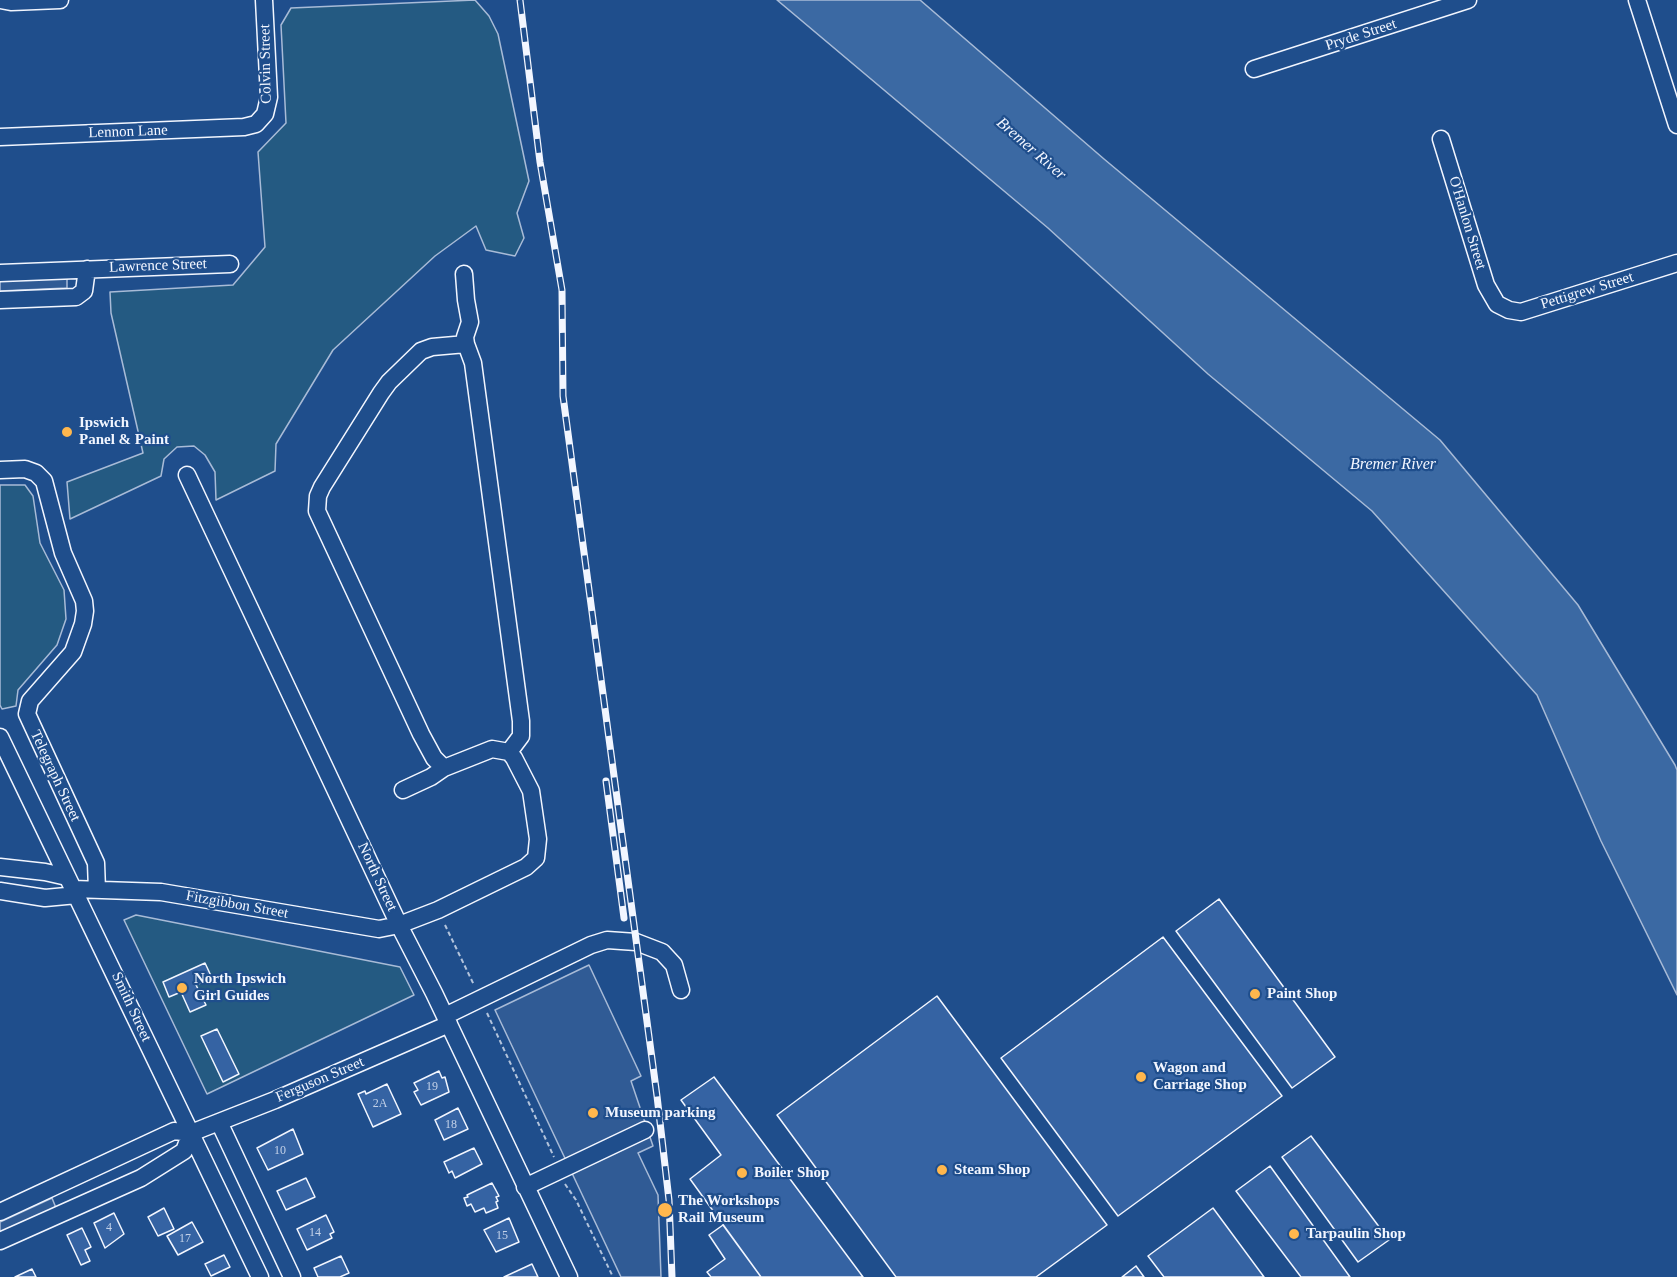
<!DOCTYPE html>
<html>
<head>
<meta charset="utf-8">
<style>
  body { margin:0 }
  canvas { display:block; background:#1f4e8c }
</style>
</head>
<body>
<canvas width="1677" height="1277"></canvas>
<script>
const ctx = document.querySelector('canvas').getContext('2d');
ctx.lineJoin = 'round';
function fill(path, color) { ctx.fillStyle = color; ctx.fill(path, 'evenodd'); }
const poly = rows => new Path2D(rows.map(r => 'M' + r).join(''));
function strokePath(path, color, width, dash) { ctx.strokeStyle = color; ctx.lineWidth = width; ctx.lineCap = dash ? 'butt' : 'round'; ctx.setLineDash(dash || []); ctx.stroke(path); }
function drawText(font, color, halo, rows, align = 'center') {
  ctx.font = font + ' Georgia,serif'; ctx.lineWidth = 4.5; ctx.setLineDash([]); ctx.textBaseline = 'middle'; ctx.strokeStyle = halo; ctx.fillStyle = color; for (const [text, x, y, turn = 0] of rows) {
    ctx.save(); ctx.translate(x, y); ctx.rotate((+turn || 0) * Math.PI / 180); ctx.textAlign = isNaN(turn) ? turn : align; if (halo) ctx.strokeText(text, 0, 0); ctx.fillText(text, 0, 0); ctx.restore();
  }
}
const green = poly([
  [475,0,489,16,498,34,529,181,517,213,524,238,515,256,486,250,476,226,435,256,333,350,276,444,275,471,216,500,215,472,205,455,194,446,177,447,164,459,161,476,70,519,67,482,143,453,111,313,110,292,233,285,265,247,258,152,286,123,281,25,291,8,475,0],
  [0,485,25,485,33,496,40,543,64,590,66,619,57,645,18,690,16,706,2,709,0,705,0,485],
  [136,915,400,967,414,995,207,1094,124,920,136,915]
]);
const parking = poly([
  [67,277,67,288,0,291,0,279,67,277],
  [589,965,641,1076,631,1081,653,1146,638,1153,658,1195,661,1277,621,1277,495,1010,589,965],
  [52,1198,56,1208,0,1234,0,1222,52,1198]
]);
const water = poly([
  [777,0,920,0,1104,159,1440,440,1578,605,1675,765,1677,770,1677,995,1601,841,1537,695,1372,511,1208,374,1048,228,777,0]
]);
const building = poly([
  [1219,899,1335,1057,1292,1088,1176,931,1219,899],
  [1163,937,1282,1096,1118,1216,1001,1058,1163,937],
  [205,963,212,978,196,985,206,1005,190,1012,181,992,169,997,163,982,205,963],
  [937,996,1107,1225,1036,1277,896,1277,777,1115,937,996],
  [217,1029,239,1074,223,1082,201,1036,217,1029],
  [439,1071,442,1078,445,1077,449,1092,421,1105,414,1092,418,1090,414,1083,439,1071],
  [714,1077,863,1277,761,1277,690,1179,721,1155,681,1100,714,1077],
  [387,1084,401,1114,373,1127,358,1094,365,1091,366,1094,387,1084],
  [458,1108,468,1129,444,1140,435,1120,458,1108],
  [293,1129,303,1154,268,1170,257,1148,293,1129],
  [1311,1136,1389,1240,1358,1262,1282,1157,1311,1136],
  [474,1148,482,1164,455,1178,452,1171,449,1173,444,1162,474,1148],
  [1270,1166,1350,1277,1301,1277,1236,1191,1270,1166],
  [306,1178,315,1197,286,1210,277,1191,306,1178],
  [492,1183,499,1196,496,1197,498,1201,496,1202,498,1208,486,1213,484,1208,475,1212,471,1204,467,1206,464,1198,468,1197,467,1195,492,1183],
  [164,1208,174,1229,158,1236,148,1217,164,1208],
  [1213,1208,1264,1277,1164,1277,1148,1256,1213,1208],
  [114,1213,124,1234,105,1248,94,1223,114,1213],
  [326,1215,334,1232,330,1234,332,1238,307,1250,297,1229,326,1215],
  [509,1218,519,1242,496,1252,484,1230,509,1218],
  [192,1222,203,1242,178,1255,167,1236,192,1222],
  [723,1225,761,1277,711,1277,707,1272,725,1259,709,1235,723,1225],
  [82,1228,91,1247,85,1250,90,1261,81,1265,67,1235,82,1228],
  [224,1255,230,1267,211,1276,205,1264,224,1255],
  [341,1256,349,1273,340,1277,318,1277,314,1268,341,1256],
  [532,1264,538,1277,504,1277,532,1264],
  [1136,1266,1144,1277,1122,1277,1136,1266],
  [32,1269,36,1277,15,1277,32,1269]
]);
const path = poly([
  [445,925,474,985],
  [487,1013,554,1157],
  [565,1184,576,1200,613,1277]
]);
const minor = poly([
  [1,0,11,2,60,0],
  [1637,0,1677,125],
  [1254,69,1468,0],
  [0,137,244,127,256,124,265,114,269,97,264,0],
  [1441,139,1486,285,1497,304,1509,310,1521,312,1677,263],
  [0,273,230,264],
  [464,274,466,300,470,322,465,337,466,344],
  [0,300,76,297,84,291,87,269],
  [0,470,25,469,36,473,44,481,63,553,84,601,85,611,83,624,73,652,30,701,27,714,96,863,97,890],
  [187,475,399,925,434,993,569,1277],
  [0,737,260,1277],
  [403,790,431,777,444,768],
  [0,867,45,872,67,877],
  [73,889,161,892,379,929,399,925,438,910,526,867,536,858,538,839,531,791,514,758,509,752,492,749,444,768,434,758,421,734,317,511,318,496,322,487,381,393,389,382,421,351,432,347,466,344,473,363,521,721,521,736,509,752],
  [0,891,45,898,77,895],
  [445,1016,591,945,607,940,636,942,662,952,674,965,681,990],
  [219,1122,292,1277],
  [525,1187,645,1130],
  [0,1212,174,1131,191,1133,275,1100,449,1024],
  [0,1241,141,1178,184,1151,191,1133]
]);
const rail = poly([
  [520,0,540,162,562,290,563,396,657,1096,669,1200,672,1277],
  [606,781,624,918]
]);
const markers = [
  [67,432,6,"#ffb74d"],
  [182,988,6,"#ffb74d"],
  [1255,994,6,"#ffb74d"],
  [1141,1077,6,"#ffb74d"],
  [593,1113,6,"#ffb74d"],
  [942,1170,6,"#ffb74d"],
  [742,1173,6,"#ffb74d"],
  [665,1210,8,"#ffb74d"],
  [1294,1234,6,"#ffb74d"]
];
const numberNames = [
  ["19",432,1087],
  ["2A",380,1104],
  ["18",451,1125],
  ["10",280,1151],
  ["4",109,1228],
  ["14",315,1233],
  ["15",502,1236],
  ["17",185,1239]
];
const streetNames = [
  ["Pryde Street",1361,35,-18],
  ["Colvin Street",266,64,-91],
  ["Lennon Lane",128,132,-2],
  ["O'Hanlon Street",1467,223,73],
  ["Lawrence Street",158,266,-2],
  ["Pettigrew Street",1587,291,-17],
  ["Telegraph Street",55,776,65],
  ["North Street",377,877,65],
  ["Fitzgibbon Street",237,905,10],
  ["Smith Street",131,1007,65],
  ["Ferguson Street",320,1080,-23]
];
const poiNames = [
  ["Ipswich",79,423],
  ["Panel & Paint",79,440],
  ["North Ipswich",194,979],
  ["Girl Guides",194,996],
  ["Paint Shop",1267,994],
  ["Wagon and",1153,1068],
  ["Carriage Shop",1153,1085],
  ["Museum parking",605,1113],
  ["Steam Shop",954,1170],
  ["Boiler Shop",754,1173],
  ["The Workshops",678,1201],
  ["Rail Museum",678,1218],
  ["Tarpaulin Shop",1306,1234]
];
const waterNames = [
  ["Bremer River",1031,149,41],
  ["Bremer River",1393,465]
];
fill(green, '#245a82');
strokePath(green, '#a8bbd7', 1.5);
fill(parking, '#305b95');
strokePath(parking, '#a8bbd7', 1.5);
fill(water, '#3b69a3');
strokePath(water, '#a8bbd7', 1.5);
fill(building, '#3563a3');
strokePath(building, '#f2f6ff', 1.5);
strokePath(minor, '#f2f6ff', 19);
strokePath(path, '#b3c4dc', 2, [4.5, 3]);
strokePath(minor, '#1f4e8c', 16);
strokePath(rail, '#f2f6ff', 7);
strokePath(rail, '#1f4e8c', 4.5, [14]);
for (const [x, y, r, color] of markers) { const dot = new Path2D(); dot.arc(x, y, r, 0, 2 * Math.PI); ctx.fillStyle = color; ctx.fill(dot); strokePath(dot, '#1f4e8c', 2); }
drawText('12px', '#c3d1e8', null, numberNames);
drawText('15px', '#f2f6ff', '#1f4e8c', streetNames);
drawText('bold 15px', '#f2f6ff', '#1f4e8c', poiNames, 'left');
drawText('italic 16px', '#f2f6ff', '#1f4e8c', waterNames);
</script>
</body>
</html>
